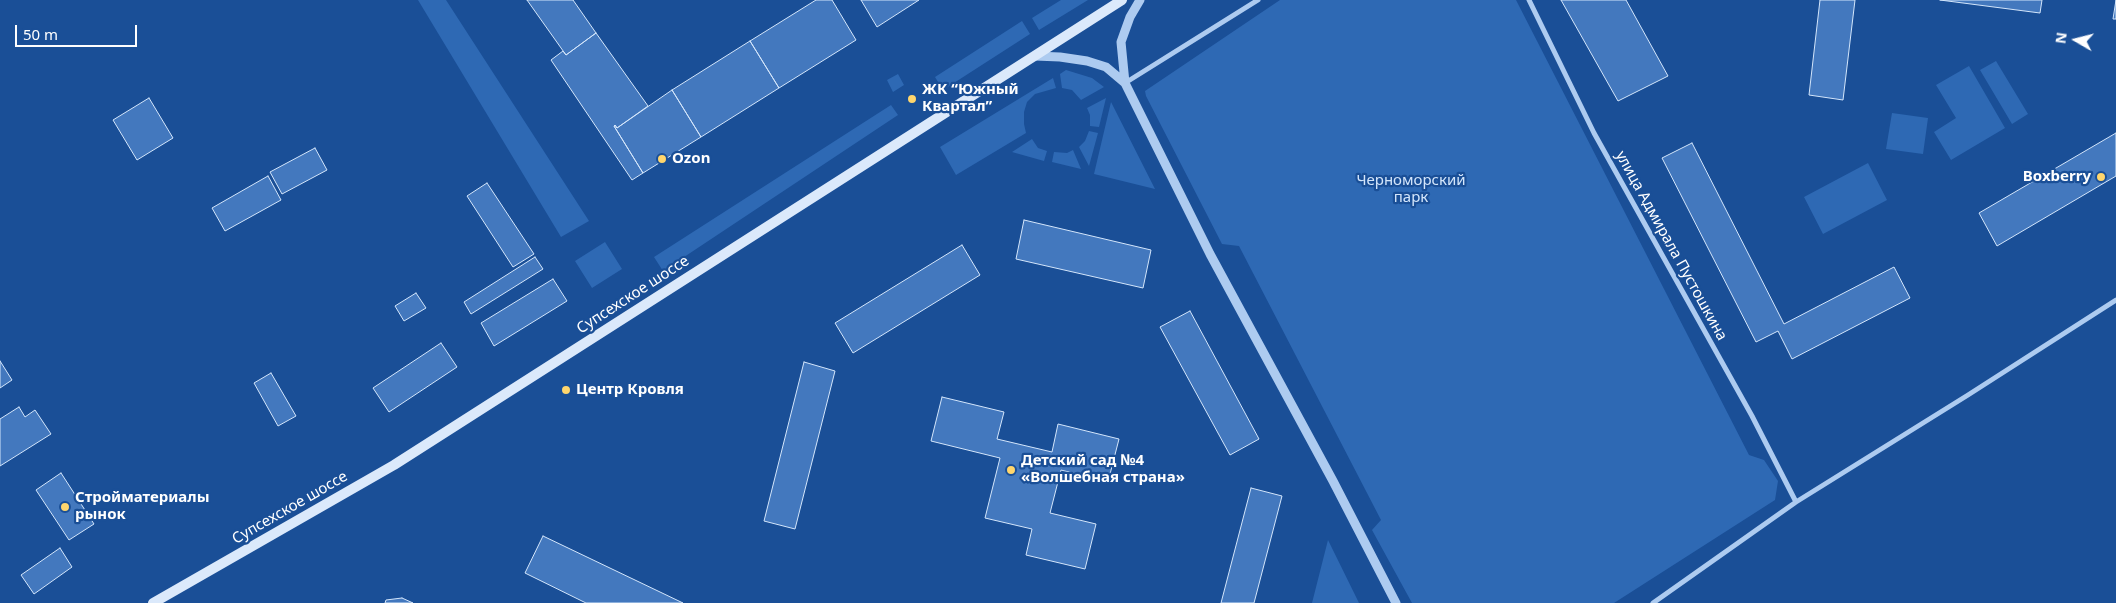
<!DOCTYPE html>
<html>
<head>
<meta charset="utf-8">
<style>
  body { margin:0 }
  #map { position:relative; width:2116px; height:603px; overflow:hidden; background:#1a4f97; font-family:"Noto Sans",sans-serif }
  canvas { display:block }
  .north { position:absolute; left:2051px; top:15px; width:50px; height:50px; -webkit-text-stroke:4px #1a4f97; paint-order:stroke; rotate:278deg; font-size:14px; font-weight:700; line-height:20px; text-align:center; color:#fff }
  .north::after { content:''; display:block; margin:auto; width:18px; height:22px; background:#fff; clip-path:polygon(50% 0,100% 100%,50% 72%,0 100%) }
  .scale { position:absolute; left:15px; top:25px; width:122px; height:22px; box-sizing:border-box; border:2px solid #fff; border-top:0; padding-left:6px; font-size:15px; line-height:18px; white-space:nowrap; color:#fff; -webkit-text-stroke:4px #1a4f97; paint-order:stroke }
</style>
</head>
<body>
<div id="map">
<canvas width="2116" height="603"></canvas>
<div class="north">N</div>
<div class="scale">50 m</div>
</div>
<script>
const ctx = document.querySelector('canvas').getContext('2d');
ctx.lineJoin = 'round';
function fill(path, color) { ctx.fillStyle = color; ctx.fill(path, 'evenodd'); }
const poly = rows => new Path2D(rows.map(r => 'M' + r).join(''));
function strokePath(path, color, width, dash) { ctx.strokeStyle = color; ctx.lineWidth = width; ctx.lineCap = dash ? 'butt' : 'round'; ctx.setLineDash(dash || []); ctx.stroke(path); }
function drawText(font, color, halo, rows, align = 'center') {
  ctx.font = font + ' "Noto Sans",sans-serif'; ctx.lineWidth = 4.5; ctx.setLineDash([]); ctx.textBaseline = 'middle'; ctx.strokeStyle = halo; ctx.fillStyle = color; for (const [text, x, y, turn = 0] of rows) {
    ctx.save(); ctx.translate(x, y); ctx.rotate((+turn || 0) * Math.PI / 180); ctx.textAlign = isNaN(turn) ? turn : align; if (halo) ctx.strokeText(text, 0, 0); ctx.fillText(text, 0, 0); ctx.restore();
  }
}
const green = poly([
  [418,0,446,0,589,221,561,237],
  [1061,0,1088,0,1039,30,1032,18],
  [1280,0,1516,0,1749,455,1764,460,1778,481,1775,500,1614,603,1412,603,1372,530,1381,520,1239,246,1222,244,1146,96,1145,91],
  [1022,21,1030,34,943,90,935,77],
  [1996,61,2028,114,2012,124,1980,70],
  [1969,66,2005,128,1951,160,1934,132,1956,118,1936,85],
  [1066,70,1092,78,1104,87,1081,100,1072,90,1062,88,1060,74],
  [898,74,904,85,893,92,887,80],
  [1053,78,1056,88,1035,94,1027,102,1024,112,1024,124,1026,133,956,175,940,147],
  [1106,98,1099,127,1090,126,1090,115,1087,108],
  [1111,102,1155,189,1094,174],
  [891,105,898,115,663,271,654,257],
  [1892,113,1928,118,1923,154,1886,149],
  [1089,131,1098,133,1089,166,1079,147,1085,141],
  [1032,139,1038,148,1047,151,1044,161,1012,152],
  [1073,150,1081,169,1052,162,1054,152,1067,153],
  [1868,163,1887,200,1823,234,1804,197],
  [605,242,622,269,592,288,575,261],
  [1328,540,1359,603,1312,603]
]);
const building = poly([
  [527,0,573,0,596,33,566,55,527,0],
  [816,0,832,0,856,40,779,88,750,41,816,0],
  [861,0,919,0,877,27,861,0],
  [1561,0,1626,0,1668,76,1618,101,1561,0],
  [1820,0,1855,0,1843,100,1809,95,1820,0],
  [1940,0,2042,0,2040,13,1940,0],
  [2116,0,2116,19,2113,19,2116,0],
  [596,33,648,106,617,128,615,125,614,126,643,173,632,180,551,60,563,51,566,55,596,33],
  [750,41,779,88,701,137,672,90,750,41],
  [672,90,701,137,643,173,614,126,615,125,617,128,672,90],
  [149,98,173,138,137,160,113,120,149,98],
  [2116,133,2116,176,1997,246,1979,213,2116,133],
  [1692,143,1784,324,1894,267,1910,298,1792,359,1778,331,1756,342,1662,158,1692,143],
  [315,148,327,170,282,194,270,172,315,148],
  [268,176,281,200,225,231,212,208,268,176],
  [487,183,534,254,513,267,467,196,487,183],
  [1024,220,1151,250,1143,288,1016,259,1024,220],
  [962,245,980,275,853,353,835,323,962,245],
  [535,257,543,269,471,314,464,302,535,257],
  [553,279,567,301,494,346,481,323,553,279],
  [416,293,426,308,404,321,395,306,416,293],
  [1190,311,1259,439,1230,455,1160,327,1190,311],
  [441,343,457,367,389,412,373,388,441,343],
  [0,361,12,380,0,388,0,361],
  [804,362,835,371,795,529,764,521,804,362],
  [271,373,296,416,278,426,254,383,271,373],
  [942,397,1004,412,997,439,1052,452,1058,424,1119,439,1108,482,1061,470,1050,513,1096,524,1085,569,1026,555,1032,529,985,518,1000,458,931,441,942,397],
  [19,407,25,417,35,410,51,434,0,466,0,419,19,407],
  [61,473,94,524,69,540,36,490,61,473],
  [1251,488,1282,496,1254,603,1221,603,1251,488],
  [543,536,683,603,586,603,525,573,543,536],
  [60,548,72,567,34,594,21,575,60,548],
  [402,598,413,603,385,603,386,600,402,598]
]);
const minor = poly([
  [1529,0,1594,133,1752,416,1796,502],
  [1125,83,1258,0],
  [1653,603,1796,502,1968,395,2116,300]
]);
const tertiary = poly([
  [1035,56,1060,57,1087,61,1106,67,1125,83,1210,254,1333,481,1396,603],
  [1125,83,1121,42,1130,17,1140,0]
]);
const secondary = poly([
  [153,603,394,465,1122,0]
]);
const markers = [
  [912,99,5,"#ffd66d"],
  [662,159,5,"#ffd66d"],
  [2101,177,5,"#ffd66d"],
  [566,390,5,"#ffd66d"],
  [1011,470,5,"#ffd66d"],
  [65,507,5,"#ffd66d"]
];
const poiNames = [
  ["ЖК “Южный",922,90],
  ["Квартал”",922,107],
  ["Ozon",672,159],
  ["Boxberry",2091,177,"right"],
  ["Центр Кровля",576,390],
  ["Детский сад №4",1021,461],
  ["«Волшебная страна»",1021,478],
  ["Стройматериалы",75,498],
  ["рынок",75,515]
];
const parkNames = [
  ["Черноморский",1411,181],
  ["парк",1411,198]
];
const streetNames = [
  ["улица Адмирала Пустошкина",1671,246,61],
  ["Супсехское шоссе",633,295,-33],
  ["Супсехское шоссе",290,508,-30]
];
fill(green, '#2e69b4');
fill(building, '#4378be');
strokePath(building, '#d4e6fb', 1);
strokePath(minor, '#adcbf0', 5);
strokePath(tertiary, '#adcbf0', 9);
strokePath(secondary, '#dbe9fb', 10);
for (const [x, y, r, color] of markers) { const dot = new Path2D(); dot.arc(x, y, r, 0, 2 * Math.PI); ctx.fillStyle = color; ctx.fill(dot); strokePath(dot, '#1a4f97', 2); }
drawText('bold 15px', '#fff', '#1a4f97', poiNames, 'left');
drawText('15px', '#d4e6fb', '#1a4f97', parkNames);
drawText('15px', '#fff', '#1a4f97', streetNames);
</script>
</body>
</html>
